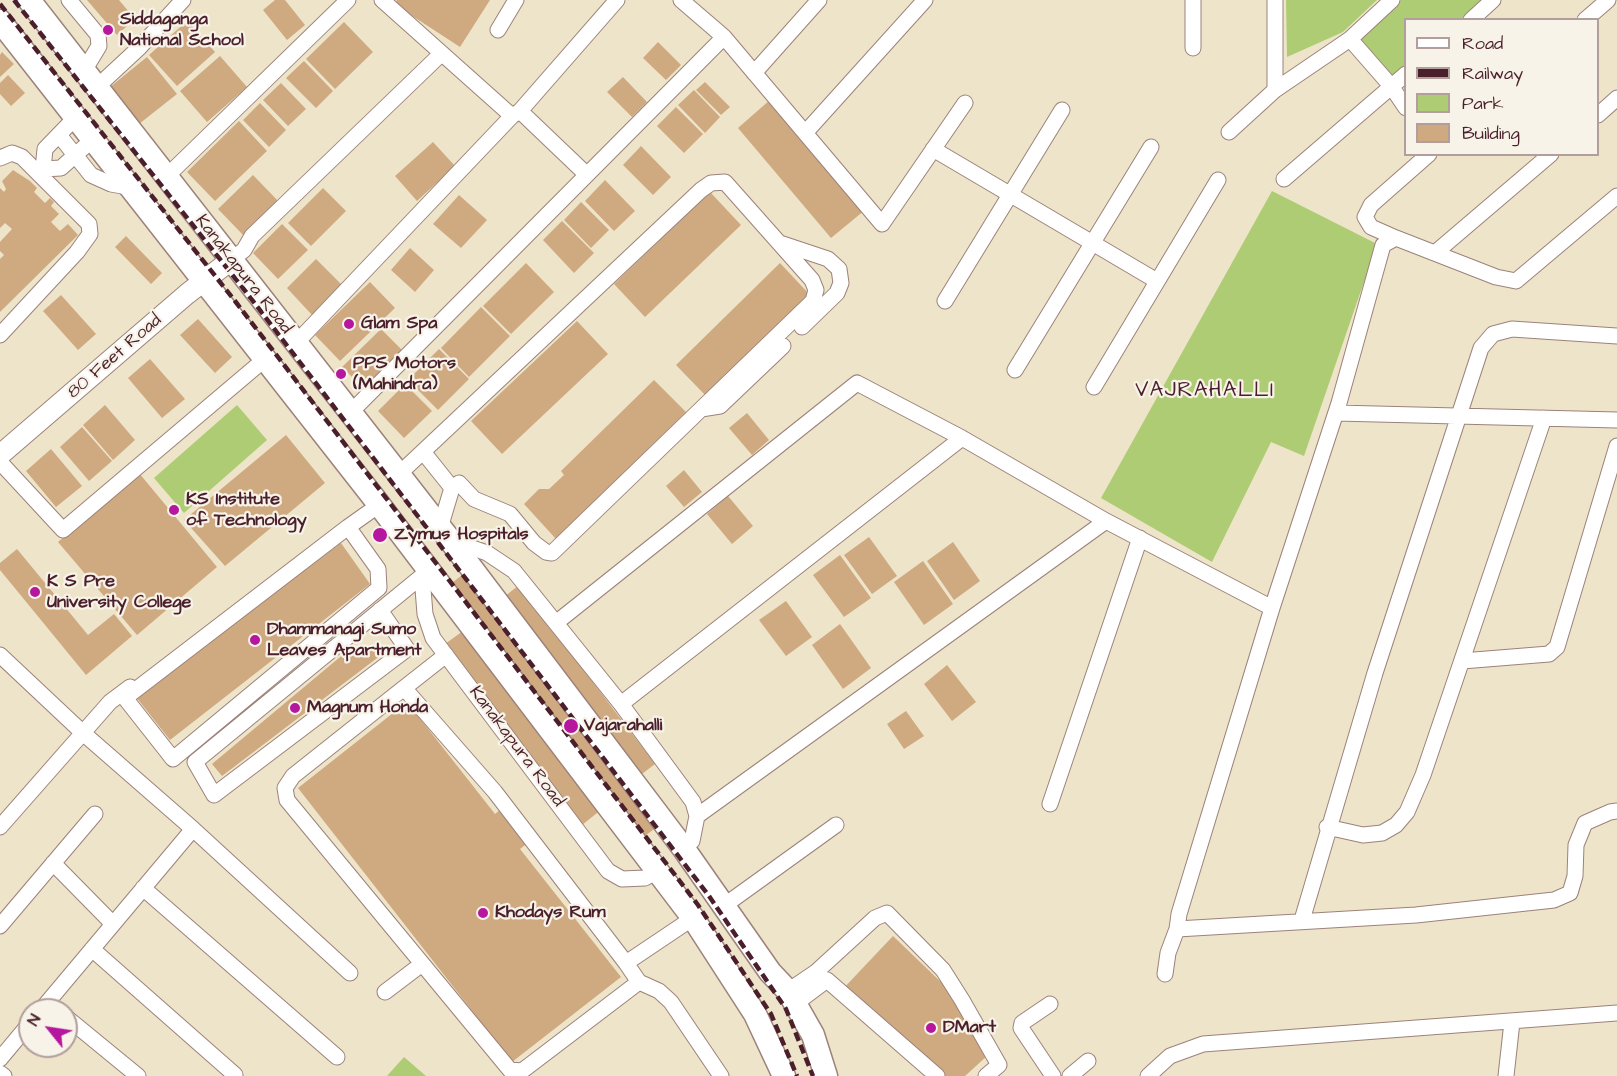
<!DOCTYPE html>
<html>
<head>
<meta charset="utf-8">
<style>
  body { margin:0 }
  #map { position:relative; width:1617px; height:1076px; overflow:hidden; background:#eee4c9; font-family:"Architects Daughter",sans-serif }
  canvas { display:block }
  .legend { position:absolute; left:1404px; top:18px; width:195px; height:138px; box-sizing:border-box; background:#f7f3e8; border:2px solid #b29e9c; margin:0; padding:8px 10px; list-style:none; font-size:18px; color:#4a1f2b }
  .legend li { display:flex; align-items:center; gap:12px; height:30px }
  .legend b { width:30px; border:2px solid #b29e9c }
  .north { position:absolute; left:18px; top:998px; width:60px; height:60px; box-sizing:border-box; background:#f7f3e8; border:2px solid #b29e9c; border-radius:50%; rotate:300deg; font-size:16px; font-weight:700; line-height:24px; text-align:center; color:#4a1f2b }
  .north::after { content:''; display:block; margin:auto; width:21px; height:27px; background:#b5179e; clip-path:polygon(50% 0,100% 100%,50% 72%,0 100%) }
</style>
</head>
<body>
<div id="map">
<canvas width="1617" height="1076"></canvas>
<ul class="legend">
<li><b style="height:8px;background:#fff"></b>Road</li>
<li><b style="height:8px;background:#4a1f2b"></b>Railway</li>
<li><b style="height:16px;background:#aecc73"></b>Park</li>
<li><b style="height:16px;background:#cfa980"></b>Building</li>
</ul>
<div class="north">N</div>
</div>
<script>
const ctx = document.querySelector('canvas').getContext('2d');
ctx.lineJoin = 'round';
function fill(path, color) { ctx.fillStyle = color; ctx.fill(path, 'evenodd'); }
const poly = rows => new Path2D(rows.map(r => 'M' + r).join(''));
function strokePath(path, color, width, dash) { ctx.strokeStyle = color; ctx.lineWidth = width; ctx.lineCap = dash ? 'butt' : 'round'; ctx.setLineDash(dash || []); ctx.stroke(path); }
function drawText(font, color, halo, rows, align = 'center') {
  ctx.font = font + ' "Architects Daughter",sans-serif'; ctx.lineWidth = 4.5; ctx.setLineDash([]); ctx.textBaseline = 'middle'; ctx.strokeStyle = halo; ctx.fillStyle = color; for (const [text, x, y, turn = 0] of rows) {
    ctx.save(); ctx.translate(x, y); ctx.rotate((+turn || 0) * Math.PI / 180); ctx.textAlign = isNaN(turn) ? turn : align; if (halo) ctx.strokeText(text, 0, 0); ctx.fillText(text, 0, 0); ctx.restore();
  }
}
const green = poly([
  [1286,0,1377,0,1343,32,1287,57],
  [1401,0,1482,0,1461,19,1406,20,1405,69,1395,78,1359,38],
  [1272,191,1377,244,1304,456,1271,442,1212,562,1101,498],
  [237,405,267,440,184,513,154,478],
  [404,1057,426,1076,387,1076]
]);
const building = poly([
  [87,0,119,0,135,19,117,35],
  [275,0,285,0,305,25,287,40,263,10],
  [397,0,490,0,460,47,394,4],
  [187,21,215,52,177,86,149,55],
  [344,22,373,52,335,89,306,59],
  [658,42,681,65,666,80,643,58],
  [2,52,14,64,0,77,0,55],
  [220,56,247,87,207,122,180,91],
  [147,57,177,94,139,124,110,87],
  [304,61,333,91,316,108,286,78],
  [8,75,25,93,11,106,0,94,0,83],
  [623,77,647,102,632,117,607,92],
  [705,82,730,107,721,115,696,90],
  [281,83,306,109,288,126,263,100],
  [694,90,720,117,705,133,678,105],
  [771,99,865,210,831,238,738,128],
  [260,103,286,130,269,147,243,120],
  [676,107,703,134,684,153,657,126],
  [239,121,267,151,215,201,187,172],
  [433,142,455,166,417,201,395,176],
  [641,146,671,177,653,195,623,165],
  [13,170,30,181,37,188,34,192,45,203,50,198,54,202,51,206,59,214,51,222,60,231,68,224,78,235,0,312,0,259,4,255,0,251,0,242,12,229,5,223,0,228,0,188,4,192,6,189,2,181],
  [253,175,279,202,244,236,218,209],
  [605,180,635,211,614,231,585,201],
  [323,188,346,211,311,246,288,223],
  [710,192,741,225,645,317,614,284],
  [459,195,487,220,461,248,433,224],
  [581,202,609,230,591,248,564,220],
  [562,221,594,253,574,273,543,240],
  [282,224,308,250,278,279,253,253],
  [126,236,162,273,151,284,115,247],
  [410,248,434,270,415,292,391,270],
  [316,259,342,285,312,315,287,288],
  [526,263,554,292,511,334,483,306],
  [780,263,810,295,706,396,676,365],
  [370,282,395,308,340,361,315,335],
  [61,295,96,334,78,350,43,311],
  [481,307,510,336,469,377,441,348],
  [198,319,232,357,215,373,180,335],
  [577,321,608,354,502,454,471,421],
  [381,329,403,351,364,389,342,367],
  [439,349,469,379,438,410,408,380],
  [150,359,185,399,162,418,128,378],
  [654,380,686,412,556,539,524,504,539,489,549,489,564,475,561,471],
  [405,384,432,411,404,438,378,411],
  [105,405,135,440,113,460,83,425],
  [747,413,769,440,752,455,729,428],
  [82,427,112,461,89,481,60,447],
  [286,435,325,483,225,566,184,520],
  [51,449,82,486,56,507,26,471],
  [684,470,702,492,684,507,666,486],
  [139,473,217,567,137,635,58,542],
  [728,496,753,526,732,544,707,514],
  [869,537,897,576,872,594,844,555],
  [953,542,980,581,954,600,927,561],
  [341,543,370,584,170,740,136,697],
  [17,549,88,635,114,614,132,636,86,675,0,570,0,563],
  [840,555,871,598,844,617,813,575],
  [923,561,953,604,924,625,894,582],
  [478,563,504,597,519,585,655,764,638,777,669,818,630,847,602,809,582,825,445,644,463,631,436,595],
  [786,601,812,637,786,656,759,620],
  [840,624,871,668,843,689,812,645],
  [352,647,385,652,222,776,212,764],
  [947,665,976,702,952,721,924,684],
  [407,702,495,814,510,802,537,836,520,849,621,977,512,1062,298,788],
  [906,711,924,736,904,749,887,724],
  [893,936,944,985,987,1056,965,1076,945,1076,858,998,841,991]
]);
const minor = poly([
  [69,0,98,35,99,46,85,69],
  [681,0,724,37],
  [1275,0,1275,90],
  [1471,20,1493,0],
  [1585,20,1608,0],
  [498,30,516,0],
  [1350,39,1391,86,1406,108],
  [1193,48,1193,0],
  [754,73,819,0],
  [98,86,139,48,183,0],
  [520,111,586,174],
  [1598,115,1617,98],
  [512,116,520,111,617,0],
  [75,118,45,149,43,169,61,168,92,140],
  [1229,132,1275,90,1350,39,1392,0],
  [805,133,925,0],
  [59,135,91,175,111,184,128,187],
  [933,149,1157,281],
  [0,158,12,153,22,157,89,224,90,234,77,252,0,335],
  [167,176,348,0],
  [1284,179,1406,74],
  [1617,196,1516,281,1496,277,1396,238,1383,245,1339,403,1272,608,1179,914,1177,929,1416,915,1554,900,1570,893,1575,876,1576,845,1585,823,1610,812,1617,811],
  [1396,238,1371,227,1365,217,1371,205,1429,154],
  [780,243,828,259,839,269,841,283,837,293,802,327],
  [1435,253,1551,154],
  [231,260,244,250,252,236,441,54],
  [945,301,1062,110],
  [296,343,512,116,382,0],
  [1015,370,1151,147],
  [1094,387,1218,180],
  [701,409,720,406,783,346],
  [350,413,724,37,882,224,965,103],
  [1336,413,1617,420],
  [424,453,452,488],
  [0,462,63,530,265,359],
  [398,475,701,190,711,183,725,182,812,280,816,290,813,301,552,553,546,552,534,543,510,514,474,499,459,483,452,488,440,528],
  [348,527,378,569,379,588,173,759,125,698,348,527,379,505],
  [457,549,464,545,487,553,514,571,621,704,693,802,697,816,692,841,684,849],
  [425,571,422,576,425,614,433,638,608,871,622,879,645,878,657,871],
  [380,610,407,649,214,795,195,762,422,576],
  [557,622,857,383,962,438,1106,521,1272,608],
  [0,655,83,733,193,829,41,1010],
  [1462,661,1549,654,1557,647,1617,446],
  [404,688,446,655],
  [621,704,962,438],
  [1050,804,1140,538],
  [697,816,1106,521],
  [0,827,110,702,130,687],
  [1327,827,1363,835,1382,833,1396,825,1407,812,1423,775,1544,418],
  [193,829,350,973],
  [53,863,113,924],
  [143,888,337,1057],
  [725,905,836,825],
  [1302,920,1375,673,1481,348,1493,334,1512,329,1617,336],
  [0,926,95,814],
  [92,949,235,1075],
  [626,963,495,792,404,688,293,776,285,788,287,800,510,1070,522,1071,639,982,626,963,693,918],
  [1165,974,1168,953,1177,929],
  [639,982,659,991,671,1002,721,1076],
  [788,991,816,972,875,918,887,913,943,970,962,1000,999,1065,986,1076],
  [385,992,422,964],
  [795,1004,827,980,937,1076],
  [1050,1004,1022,1023,1021,1028,1053,1076],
  [66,1017,138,1076],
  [0,1059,30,1023],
  [0,1073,4,1076],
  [1070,1076,1088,1061],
  [1148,1076,1170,1056,1203,1044,1617,1013],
  [1506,1076,1512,1022]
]);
const major = poly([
  [0,455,187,294,231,260]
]);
const highway = poly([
  [29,0,457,549,684,849,770,972,788,991,813,1035,826,1076],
  [0,21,374,498,693,918,755,1014,784,1076]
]);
const rail = poly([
  [14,0,246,292,709,896,786,1009,813,1076],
  [0,4,235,301,698,905,771,1014,797,1076]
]);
const markers = [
  [108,30,6,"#b5179e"],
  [349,324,6,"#b5179e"],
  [341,374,6,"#b5179e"],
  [174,510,6,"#b5179e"],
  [380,535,8,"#b5179e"],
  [35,592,6,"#b5179e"],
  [255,640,6,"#b5179e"],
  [295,708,6,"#b5179e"],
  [571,726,8,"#b5179e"],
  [483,913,6,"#b5179e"],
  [931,1028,6,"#b5179e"]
];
const poiNames = [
  ["Siddaganga",120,20],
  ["National School",120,41],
  ["Glam Spa",361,324],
  ["PPS Motors",353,364],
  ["(Mahindra)",353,385],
  ["KS Institute",186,500],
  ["of Technology",186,521],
  ["Zymus Hospitals",394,535],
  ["K S Pre",47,582],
  ["University College",47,603],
  ["Dhammanagi Sumo",267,630],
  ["Leaves Apartment",267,651],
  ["Magnum Honda",307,708],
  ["Vajarahalli",584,726],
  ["Khodays Rum",495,913],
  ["DMart",943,1028]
];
const streetNames = [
  ["Kanakapura Road",243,275,52],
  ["80 Feet Road",115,357,-41],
  ["Kanakapura Road",516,747,53]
];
const quarterNames = [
  ["VAJRAHALLI",1205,392]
];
fill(green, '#aecc73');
fill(building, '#cfa980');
strokePath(minor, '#9c827a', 17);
strokePath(major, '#9c827a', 22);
strokePath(highway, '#9c827a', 25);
strokePath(minor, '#fff', 15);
strokePath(major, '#fff', 20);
strokePath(highway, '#fff', 22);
strokePath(rail, '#4a1f2b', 4.5, [9, 4.5]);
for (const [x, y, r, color] of markers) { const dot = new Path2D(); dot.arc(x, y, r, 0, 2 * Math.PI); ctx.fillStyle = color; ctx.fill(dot); strokePath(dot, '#f7f3e8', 2); }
drawText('bold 18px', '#4a1f2b', '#f7f3e8', poiNames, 'left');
drawText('18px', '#4a1f2b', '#f7f3e8', streetNames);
ctx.letterSpacing = '1.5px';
drawText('21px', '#4a1f2b', '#f7f3e8', quarterNames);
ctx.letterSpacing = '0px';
</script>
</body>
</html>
